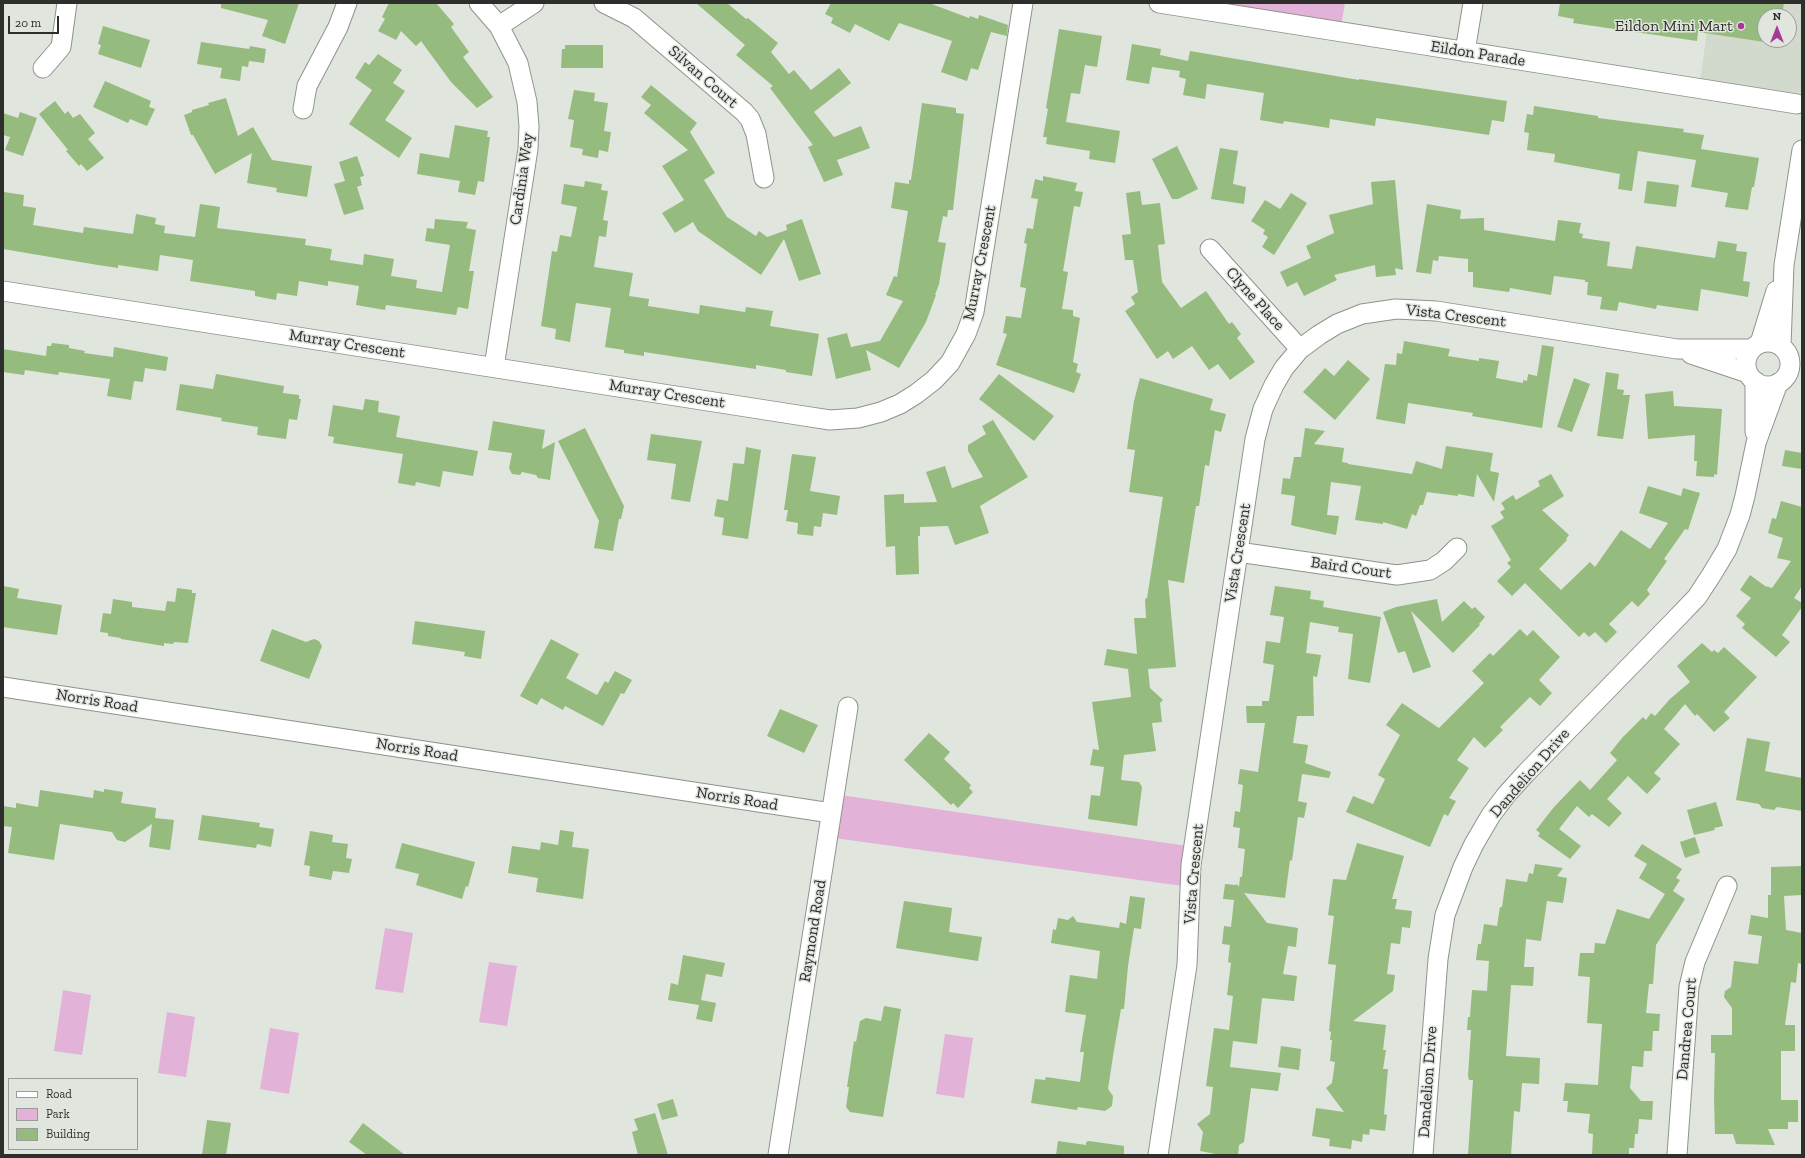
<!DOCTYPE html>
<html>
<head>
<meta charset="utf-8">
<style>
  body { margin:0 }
  #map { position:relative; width:1805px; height:1158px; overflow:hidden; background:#e0e5de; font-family:"Zilla Slab",serif }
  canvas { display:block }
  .frame { position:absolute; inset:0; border:4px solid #2e2f2d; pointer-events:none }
  .legend { position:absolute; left:8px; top:1078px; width:130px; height:72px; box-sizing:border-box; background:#e0e5de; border:1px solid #999c97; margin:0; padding:5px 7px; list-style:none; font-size:12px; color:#2e2f2d }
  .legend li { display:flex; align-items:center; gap:8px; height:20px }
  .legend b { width:20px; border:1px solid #999c97 }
  .north { position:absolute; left:1757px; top:8px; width:40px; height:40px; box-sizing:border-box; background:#e0e5de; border:1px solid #999c97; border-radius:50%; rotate:0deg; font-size:11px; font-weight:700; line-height:16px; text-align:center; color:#2e2f2d }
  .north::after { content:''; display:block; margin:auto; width:14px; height:18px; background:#a63897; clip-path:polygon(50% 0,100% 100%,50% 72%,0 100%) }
  .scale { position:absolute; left:8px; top:16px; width:51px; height:18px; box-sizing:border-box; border:2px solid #2e2f2d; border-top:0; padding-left:5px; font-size:12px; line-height:14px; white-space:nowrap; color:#2e2f2d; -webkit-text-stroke:3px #e0e5de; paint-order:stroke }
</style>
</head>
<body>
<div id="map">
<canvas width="1805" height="1158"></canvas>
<div class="frame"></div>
<ul class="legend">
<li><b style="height:5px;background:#fff"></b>Road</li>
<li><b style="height:11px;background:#e2b2d8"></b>Park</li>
<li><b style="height:11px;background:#96bb7e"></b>Building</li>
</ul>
<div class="north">N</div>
<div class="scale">20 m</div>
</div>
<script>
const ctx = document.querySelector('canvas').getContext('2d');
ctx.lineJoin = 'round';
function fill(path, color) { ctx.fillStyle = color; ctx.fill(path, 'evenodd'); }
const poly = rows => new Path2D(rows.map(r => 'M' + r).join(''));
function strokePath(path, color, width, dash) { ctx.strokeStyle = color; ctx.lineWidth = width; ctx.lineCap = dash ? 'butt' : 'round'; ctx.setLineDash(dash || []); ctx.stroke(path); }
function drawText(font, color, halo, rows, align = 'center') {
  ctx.font = font + ' "Zilla Slab",serif'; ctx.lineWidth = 3; ctx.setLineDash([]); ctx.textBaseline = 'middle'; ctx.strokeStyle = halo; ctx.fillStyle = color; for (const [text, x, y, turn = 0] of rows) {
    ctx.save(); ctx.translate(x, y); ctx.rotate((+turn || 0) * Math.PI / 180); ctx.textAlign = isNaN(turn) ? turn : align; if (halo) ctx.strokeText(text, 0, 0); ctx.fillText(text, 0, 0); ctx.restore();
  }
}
const built = poly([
  [1711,3,1802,3,1802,96,1797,104,1699,88],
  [1765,16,1789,16,1789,40,1765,40]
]);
const green = poly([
  [1159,3,1345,3,1340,32],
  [834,794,1194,847,1190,887,827,837],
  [385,928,413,933,403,993,375,989],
  [489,962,517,966,507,1026,479,1022],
  [63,990,91,995,82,1055,54,1051],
  [167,1012,195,1017,186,1077,158,1073],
  [270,1028,299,1033,289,1094,260,1089],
  [945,1034,973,1038,964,1098,936,1094]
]);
const building = poly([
  [221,3,299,3,285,44,262,36,268,20,221,8],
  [389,3,436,3,454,24,451,27,469,52,463,57,493,97,477,108,451,82,421,41,416,46,401,31,396,40,378,31,385,19,382,17],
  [696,3,727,3,746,19,748,18,778,43,771,52,789,74,794,70,811,90,839,68,851,83,814,112,834,137,861,126,870,148,837,160,843,175,824,182,808,147,813,145,770,88,773,86,736,55,745,45],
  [831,3,929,3,969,18,970,16,978,19,979,15,1008,25,1007,36,991,32,978,70,971,68,967,81,941,72,952,41,899,23,889,41,855,24,850,33,831,23,833,18,825,14],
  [1560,3,1784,3,1782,16,1765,16,1765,40,1779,40,1778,44,1698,32,1697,41,1573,23,1574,19,1558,16],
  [103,26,150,40,141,68,98,54,101,45,98,44],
  [1059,29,1102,36,1097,67,1085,65,1080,94,1071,93,1066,122,1120,131,1115,163,1089,159,1090,151,1046,144,1047,137,1043,137,1048,109,1046,108],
  [201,42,249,49,250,46,266,49,264,63,249,61,248,67,242,66,240,81,220,78,222,68,197,64],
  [1132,44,1161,49,1160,55,1188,61,1190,51,1359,80,1359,79,1507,101,1504,122,1492,120,1489,135,1376,118,1375,126,1330,119,1329,128,1284,121,1283,124,1260,120,1264,93,1207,84,1205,99,1183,95,1186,79,1179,77,1180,71,1152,67,1149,84,1126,80],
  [565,45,603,45,603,68,561,68,562,49,565,49],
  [378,54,402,70,393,83,405,91,385,120,412,138,399,158,349,124,372,90,355,78,365,62,369,65],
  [105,81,151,101,149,107,155,109,147,126,130,119,128,123,93,107],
  [651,85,697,123,690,132,715,173,704,180,727,217,756,236,759,231,767,237,787,230,786,225,802,219,821,274,799,281,784,239,761,275,698,231,693,222,675,233,662,213,684,200,662,166,688,150,644,113,651,105,641,97],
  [574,90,595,93,594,101,608,103,604,131,611,132,608,152,599,150,598,158,582,155,583,149,570,147,574,120,568,119],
  [226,98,238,136,253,127,272,160,312,166,307,197,276,192,277,188,247,183,252,153,215,174,193,135,191,135,184,115,192,112,192,110,209,105,208,103],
  [55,101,65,114,68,111,73,118,80,114,95,133,88,139,104,158,87,171,81,164,79,166,66,151,68,150,39,114],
  [922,103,956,108,956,113,964,114,953,210,948,210,947,217,943,216,938,242,946,243,939,284,935,295,936,295,926,322,899,368,866,350,871,370,836,379,827,338,847,333,851,347,880,341,903,301,886,295,894,276,897,277,908,211,891,208,895,182,909,184,909,180,911,180],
  [1534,106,1598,116,1598,118,1684,129,1683,132,1704,135,1701,149,1759,158,1754,187,1752,187,1748,210,1725,207,1728,193,1691,187,1696,160,1638,151,1632,191,1618,189,1620,174,1554,162,1555,154,1527,150,1529,133,1524,132,1527,114,1533,115],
  [20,112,37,118,23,156,5,150,10,137,3,135,3,113,18,118],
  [455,125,488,131,487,137,490,137,484,182,478,181,475,195,458,192,460,181,417,174,420,153,449,158],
  [1177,146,1198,189,1178,199,1172,199,1152,159],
  [1220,148,1238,151,1233,184,1246,187,1244,204,1211,199],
  [357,156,364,176,360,177,362,185,357,187,364,209,344,215,334,184,345,181,339,162],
  [1043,176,1077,183,1075,191,1083,192,1080,207,1074,206,1063,271,1068,272,1062,309,1073,310,1073,316,1080,318,1073,362,1078,364,1076,372,1081,374,1074,393,996,365,1007,334,1003,333,1006,316,1021,318,1026,288,1020,287,1027,244,1024,243,1027,228,1033,229,1038,199,1031,198,1035,179,1043,181],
  [1395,180,1403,270,1395,268,1396,275,1376,277,1375,265,1334,275,1337,280,1304,296,1297,282,1287,287,1280,272,1311,258,1306,246,1334,233,1329,215,1373,204,1371,182],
  [585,181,602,184,601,190,608,191,603,220,608,221,606,237,599,236,594,267,633,273,629,296,649,299,648,306,699,314,700,305,745,312,746,307,773,311,770,326,819,334,812,376,786,372,786,370,756,365,756,369,644,352,644,356,624,353,624,350,605,347,611,308,576,303,570,342,555,339,556,329,541,326,552,251,557,252,560,235,571,237,577,207,561,204,564,184,584,187],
  [1647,181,1679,185,1676,207,1644,203],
  [1140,191,1142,205,1160,203,1165,244,1158,245,1162,282,1181,308,1206,291,1229,324,1232,322,1241,334,1237,338,1255,362,1230,380,1218,364,1209,370,1192,346,1173,359,1168,351,1157,359,1125,311,1135,304,1131,297,1138,292,1133,260,1125,260,1122,235,1131,234,1126,193],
  [4,192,24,195,23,206,36,208,33,225,83,233,84,227,133,234,136,214,156,218,155,224,165,226,164,233,195,237,200,204,220,207,217,228,306,239,305,245,332,249,330,260,363,265,364,254,394,259,391,276,417,280,416,288,442,292,450,245,425,241,427,228,434,229,435,219,468,222,466,228,476,230,469,271,474,271,468,309,458,307,456,315,386,305,385,310,356,305,359,286,328,281,328,286,299,281,297,296,277,293,276,300,255,296,255,291,190,281,193,260,160,255,158,271,118,265,118,268,98,265,3,249],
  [1291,193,1307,203,1274,255,1262,247,1268,237,1263,234,1265,230,1251,221,1265,200,1280,209],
  [1427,204,1461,210,1460,219,1484,218,1484,230,1555,241,1558,220,1581,223,1579,233,1583,234,1582,238,1610,242,1607,266,1632,269,1636,246,1715,258,1718,241,1737,244,1736,251,1747,252,1743,281,1750,282,1748,297,1701,289,1698,311,1657,305,1656,309,1619,302,1617,311,1600,309,1602,297,1587,295,1588,282,1585,282,1585,280,1554,276,1551,295,1510,288,1509,292,1473,287,1473,272,1468,272,1468,259,1439,256,1438,261,1433,260,1431,274,1416,272],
  [1404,341,1450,349,1448,356,1479,361,1479,358,1499,361,1496,378,1523,383,1523,380,1527,381,1528,374,1537,376,1542,345,1554,347,1542,428,1472,416,1473,413,1408,403,1405,424,1376,419,1385,364,1396,365,1397,353,1402,354],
  [52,343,69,345,69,348,85,351,84,353,113,357,114,347,168,357,166,371,145,368,143,382,134,381,131,400,107,396,110,379,59,372,58,375,25,370,24,375,3,372,3,349,46,356,47,346,51,346],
  [1348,360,1370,379,1335,420,1303,392,1325,368,1334,376],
  [1606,372,1619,374,1617,389,1624,390,1623,395,1630,395,1623,439,1597,436],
  [216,374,284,386,283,393,299,395,299,399,301,399,297,420,289,419,286,439,257,435,258,427,221,421,222,418,176,410,180,384,213,389],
  [999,374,1054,416,1034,441,979,399],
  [1140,378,1213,399,1210,410,1226,414,1221,432,1215,430,1209,466,1205,465,1199,506,1196,506,1184,583,1168,580,1176,667,1148,669,1150,688,1163,700,1160,703,1162,722,1152,723,1156,751,1124,755,1121,780,1139,782,1142,787,1137,826,1088,819,1091,795,1100,796,1104,767,1090,765,1093,749,1099,750,1092,702,1131,697,1128,669,1104,665,1107,649,1137,654,1134,618,1146,618,1145,599,1147,598,1163,497,1129,492,1135,450,1127,449,1134,401],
  [1574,378,1590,384,1572,432,1557,427],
  [1673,391,1674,406,1722,409,1717,475,1714,474,1714,477,1696,476,1697,461,1694,461,1695,435,1648,439,1645,394],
  [365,399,379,401,378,412,400,416,396,437,478,451,473,476,443,471,440,487,416,482,415,486,398,483,403,454,333,443,334,437,328,436,333,405,363,410],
  [993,420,1028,477,980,506,989,533,955,545,948,526,920,527,920,536,918,536,919,574,896,575,895,546,886,547,884,495,904,494,904,503,937,502,926,472,945,466,952,488,983,477,968,451,968,445,986,434,982,426],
  [493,421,545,430,542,449,555,442,550,480,538,478,536,475,522,472,520,475,512,474,509,468,512,453,488,450],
  [585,428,624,506,621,519,619,519,613,551,594,548,599,521,558,441],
  [1305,428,1325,431,1314,444,1344,448,1342,462,1348,463,1348,464,1412,474,1416,461,1442,469,1446,446,1493,453,1490,471,1499,473,1494,502,1477,474,1474,497,1458,494,1458,496,1427,492,1423,505,1420,505,1416,516,1412,514,1407,529,1383,522,1383,524,1355,520,1361,486,1331,482,1327,515,1339,516,1336,535,1294,526,1291,525,1295,496,1281,494,1283,478,1290,479,1294,457,1301,457],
  [651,434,702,441,690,502,671,499,676,464,647,460],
  [746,447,761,450,748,539,722,535,724,518,714,516,717,499,728,501,733,463,744,464],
  [1785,450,1802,453,1802,469,1782,466],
  [792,454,816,457,810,491,840,496,837,515,823,513,821,527,814,526,813,536,797,534,798,523,786,521,788,510,784,510],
  [1551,474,1564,496,1542,510,1569,535,1566,539,1567,540,1539,569,1561,590,1590,562,1595,567,1621,530,1650,549,1668,523,1639,513,1648,486,1681,496,1683,488,1700,493,1688,530,1685,529,1664,559,1667,561,1647,590,1650,594,1638,607,1632,601,1609,624,1617,632,1606,643,1595,632,1589,637,1584,632,1579,637,1525,583,1512,596,1497,581,1511,567,1507,563,1511,560,1491,526,1504,518,1500,512,1505,509,1501,503,1513,495,1516,500,1540,486,1538,481],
  [1781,501,1802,507,1802,586,1794,598,1802,603,1802,607,1782,635,1790,642,1776,657,1742,628,1745,624,1736,616,1751,598,1740,590,1750,575,1765,586,1772,588,1791,561,1777,558,1783,538,1768,533,1772,518,1776,519],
  [3,586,19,589,17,598,62,605,57,635,3,627],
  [1275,586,1311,591,1310,599,1324,601,1323,607,1381,617,1370,683,1348,679,1353,634,1338,632,1339,627,1310,622,1306,653,1321,655,1317,677,1313,676,1314,716,1297,716,1293,743,1308,745,1305,763,1331,772,1329,778,1302,774,1298,801,1307,803,1304,818,1298,817,1292,861,1290,860,1285,898,1244,893,1267,923,1298,928,1296,947,1288,946,1283,974,1297,976,1294,1001,1262,998,1257,1044,1233,1041,1230,1067,1281,1073,1278,1091,1251,1088,1244,1142,1239,1145,1238,1155,1221,1155,1200,1151,1203,1132,1197,1124,1210,1114,1213,1087,1206,1086,1214,1028,1229,1030,1233,996,1227,995,1231,963,1228,962,1230,945,1222,944,1224,926,1231,927,1234,900,1223,899,1225,884,1236,885,1237,884,1239,887,1240,877,1242,877,1245,849,1238,848,1240,828,1233,827,1235,811,1240,812,1243,785,1238,784,1240,769,1258,772,1265,723,1247,723,1246,706,1262,706,1262,701,1269,701,1274,665,1263,663,1266,641,1280,643,1284,617,1270,615],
  [177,588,192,590,192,593,196,593,188,643,174,642,173,644,164,643,164,646,121,639,121,638,108,636,108,633,100,632,103,613,111,614,113,599,132,602,132,607,165,611,167,601,175,602],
  [1437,599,1442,622,1464,601,1472,609,1475,607,1485,617,1479,624,1480,625,1453,653,1411,611,1431,667,1413,673,1405,651,1398,653,1383,612,1396,607],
  [415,621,485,631,481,659,464,656,465,652,412,644],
  [272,629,306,642,314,639,319,641,322,646,309,679,260,661],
  [1520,629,1527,636,1533,630,1560,657,1539,680,1552,693,1540,706,1530,697,1500,727,1503,730,1485,748,1474,737,1457,760,1469,768,1449,798,1456,801,1448,816,1444,814,1430,847,1346,812,1353,796,1373,804,1385,779,1378,775,1400,735,1386,725,1402,703,1439,728,1484,683,1472,671,1490,653,1493,656],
  [551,639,579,654,566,678,597,695,605,681,608,683,615,671,632,680,624,694,621,693,603,726,565,706,563,710,541,698,537,705,520,696],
  [1702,643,1712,652,1714,650,1718,653,1724,647,1757,677,1724,712,1730,718,1714,732,1697,714,1695,716,1685,704,1664,729,1680,744,1654,773,1661,779,1647,794,1628,776,1607,799,1622,813,1609,827,1592,814,1589,817,1577,806,1559,829,1581,846,1570,859,1538,836,1540,833,1536,830,1554,807,1580,780,1590,790,1617,760,1610,753,1622,738,1643,717,1646,720,1651,713,1655,716,1670,699,1690,682,1677,666],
  [780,709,818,725,804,753,767,736],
  [929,733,950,752,944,759,971,785,969,788,973,792,958,808,953,803,951,805,904,760],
  [1747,738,1770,742,1765,771,1802,778,1802,811,1777,807,1774,810,1762,808,1759,804,1736,800],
  [104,789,123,792,121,803,156,808,155,818,174,820,170,850,149,847,152,824,125,842,117,840,112,832,60,824,54,860,8,853,12,827,3,826,3,806,16,808,16,803,38,807,40,790,93,798,94,790,104,792],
  [1716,802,1723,826,1714,828,1715,830,1694,835,1687,810],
  [202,815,260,823,259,827,274,829,271,847,257,844,256,848,198,840],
  [560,830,574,832,572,847,589,849,583,899,536,892,538,878,508,873,512,846,540,850,541,842,558,845],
  [310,831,333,835,332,842,348,844,346,858,352,859,349,873,333,871,331,880,309,876,310,866,304,865],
  [1695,837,1700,853,1685,858,1680,842],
  [402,843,475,862,468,887,466,886,462,899,416,885,419,874,395,868],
  [1357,843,1404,856,1392,899,1397,899,1395,909,1412,911,1410,928,1402,927,1400,944,1391,943,1387,974,1395,975,1393,991,1353,1021,1386,1025,1383,1050,1386,1050,1383,1069,1388,1069,1384,1114,1387,1115,1385,1131,1370,1129,1369,1135,1363,1134,1362,1142,1352,1140,1351,1149,1329,1146,1330,1139,1312,1136,1316,1108,1344,1112,1326,1088,1332,1083,1335,1062,1330,1061,1332,1040,1330,1040,1331,1032,1329,1031,1336,965,1328,964,1334,916,1328,915,1333,879,1346,880],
  [1642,844,1682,869,1676,878,1680,880,1673,891,1685,899,1656,945,1653,984,1649,984,1646,1013,1660,1014,1659,1031,1653,1031,1652,1051,1644,1051,1643,1067,1632,1066,1630,1088,1641,1101,1653,1101,1652,1120,1639,1119,1638,1134,1635,1134,1634,1148,1629,1148,1629,1155,1592,1155,1593,1134,1588,1133,1590,1114,1567,1112,1568,1101,1563,1101,1565,1083,1598,1085,1602,1024,1587,1023,1590,977,1578,976,1580,953,1594,953,1595,943,1605,944,1617,909,1649,919,1665,894,1639,878,1647,864,1634,856],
  [1535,864,1563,868,1557,876,1567,878,1563,903,1547,901,1541,941,1526,939,1524,967,1534,967,1533,986,1511,985,1506,1056,1540,1058,1539,1084,1522,1083,1520,1112,1514,1111,1511,1155,1468,1155,1473,1080,1469,1080,1468,1076,1471,1030,1467,1030,1468,1017,1470,1017,1472,990,1487,991,1489,961,1476,960,1478,944,1481,944,1484,924,1497,926,1500,907,1502,907,1506,879,1527,882,1529,873,1533,874],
  [1802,866,1802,895,1784,896,1786,930,1802,933,1802,964,1798,963,1796,983,1791,982,1785,1025,1795,1025,1795,1051,1781,1051,1781,1100,1798,1100,1798,1122,1788,1122,1788,1129,1768,1129,1775,1145,1736,1144,1733,1134,1715,1134,1714,1100,1715,1053,1711,1053,1711,1035,1732,1035,1732,1008,1724,997,1725,991,1731,987,1734,961,1758,964,1762,936,1748,934,1751,915,1768,918,1768,895,1771,895,1771,867],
  [1130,896,1145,898,1141,929,1134,928,1128,966,1124,1009,1121,1009,1113,1056,1108,1089,1113,1096,1112,1106,1105,1111,1078,1107,1077,1110,1031,1103,1035,1079,1045,1080,1046,1077,1080,1082,1084,1052,1080,1052,1086,1015,1065,1012,1070,975,1097,979,1100,951,1051,943,1053,929,1056,930,1058,918,1068,920,1073,916,1077,922,1119,928,1120,922,1126,924],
  [904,901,952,908,949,932,982,937,978,961,896,948],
  [683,955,725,963,722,977,706,974,701,1000,716,1003,712,1022,696,1019,699,1005,668,1000,671,983,678,985],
  [884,1006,901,1009,883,1117,850,1112,846,1107,849,1087,847,1087,854,1041,856,1042,860,1021,866,1018,881,1021],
  [1281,1046,1301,1049,1299,1070,1278,1067],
  [673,1099,678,1116,662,1120,657,1104],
  [655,1113,668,1155,638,1155,632,1132,638,1130,634,1119],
  [207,1120,231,1123,226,1155,202,1155],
  [363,1123,405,1155,367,1155,349,1142],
  [1058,1141,1086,1145,1086,1142,1089,1141,1124,1146,1124,1155,1056,1155]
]);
const street = poly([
  [479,3,499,26,518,63,527,102,529,126,528,149,494,367],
  [604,3,634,18,744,112,750,119,756,134,764,178],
  [1159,3,1797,104],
  [499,26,534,3],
  [1465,52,1473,3],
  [43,68,61,47,67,3],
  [303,109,307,86,338,27,347,3],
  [1210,249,1300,349],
  [3,291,804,416,830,420,858,418,881,412,900,404,916,394,934,380,950,363,966,334,974,312,1023,3],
  '1746 364a22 22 0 1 1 44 0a22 22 0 1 1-44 0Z',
  [1760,343,1776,291],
  [1781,346,1784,265,1802,150],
  [1691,354,1748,373],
  [1755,381,1755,432],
  [1238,552,1397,575,1430,570,1444,561,1457,548],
  [3,687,831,813],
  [778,1155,848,707],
  [1158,1155,1187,965,1191,865,1255,439,1263,409,1274,385,1284,368,1300,349,1319,335,1337,324,1362,314,1396,309,1436,311,1677,349,1752,349],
  [1423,1155,1438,959,1445,915,1463,867,1474,844,1491,815,1507,794,1526,773,1674,621,1697,597,1712,574,1727,549,1740,515,1745,496,1756,443,1778,383],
  [1677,1155,1689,987,1695,962,1727,886]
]);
const markers = [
  [1741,26,4,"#a63897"]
];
const poiNames = [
  ["Eildon Mini Mart",1733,26]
];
const streetNames = [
  ["Eildon Parade",1478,54,9],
  ["Silvan Court",703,77,41],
  ["Cardinia Way",522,179,-82],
  ["Murray Crescent",980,263,-79],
  ["Clyne Place",1255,299,48],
  ["Vista Crescent",1456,316,7],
  ["Murray Crescent",347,344,9],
  ["Murray Crescent",667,394,9],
  ["Vista Crescent",1238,553,-81],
  ["Baird Court",1351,568,8],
  ["Norris Road",97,701,9],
  ["Norris Road",417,750,9],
  ["Dandelion Drive",1530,773,-49],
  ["Norris Road",737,799,9],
  ["Vista Crescent",1194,874,-85],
  ["Raymond Road",813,931,-81],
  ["Dandrea Court",1687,1029,-85],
  ["Dandelion Drive",1428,1082,-86]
];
fill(built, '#d1dacc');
fill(green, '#e2b2d8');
fill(building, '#96bb7e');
strokePath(street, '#8f938d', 21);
strokePath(street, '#fff', 19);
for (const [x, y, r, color] of markers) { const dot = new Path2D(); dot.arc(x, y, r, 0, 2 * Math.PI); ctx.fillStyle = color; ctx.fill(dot); strokePath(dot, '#e0e5de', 1.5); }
drawText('16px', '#2e2f2d', '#e0e5de', poiNames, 'right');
drawText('16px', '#2e2f2d', '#e0e5de', streetNames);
</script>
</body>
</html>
